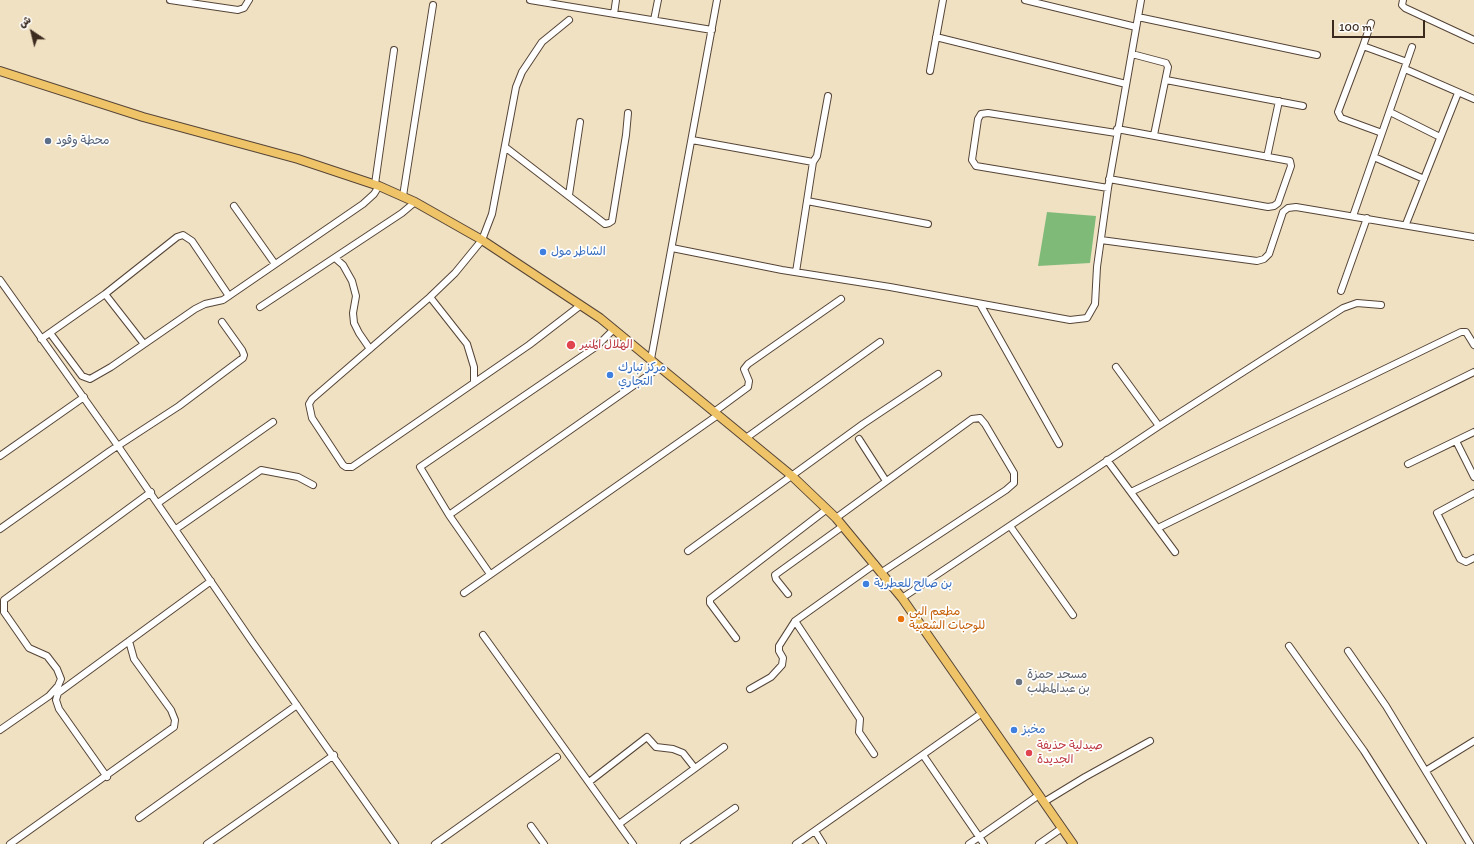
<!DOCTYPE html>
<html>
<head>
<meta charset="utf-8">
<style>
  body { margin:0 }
  #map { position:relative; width:1474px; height:844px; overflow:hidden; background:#f0e1c3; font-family:Itim,"Playpen Sans Arabic",sans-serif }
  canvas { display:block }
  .north { position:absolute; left:12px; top:12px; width:40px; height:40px; -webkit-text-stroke:3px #fff; paint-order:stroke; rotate:325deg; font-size:11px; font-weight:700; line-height:16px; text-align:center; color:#3b2a1e }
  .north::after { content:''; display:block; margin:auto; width:14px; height:18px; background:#3b2a1e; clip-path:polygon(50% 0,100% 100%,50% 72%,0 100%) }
  .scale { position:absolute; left:1332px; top:20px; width:93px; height:18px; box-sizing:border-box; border:2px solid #3b2a1e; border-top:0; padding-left:5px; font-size:12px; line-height:14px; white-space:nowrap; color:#3b2a1e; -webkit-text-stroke:3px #fff; paint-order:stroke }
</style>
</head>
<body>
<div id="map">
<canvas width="1474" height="844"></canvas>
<div class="north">ش</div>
<div class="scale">100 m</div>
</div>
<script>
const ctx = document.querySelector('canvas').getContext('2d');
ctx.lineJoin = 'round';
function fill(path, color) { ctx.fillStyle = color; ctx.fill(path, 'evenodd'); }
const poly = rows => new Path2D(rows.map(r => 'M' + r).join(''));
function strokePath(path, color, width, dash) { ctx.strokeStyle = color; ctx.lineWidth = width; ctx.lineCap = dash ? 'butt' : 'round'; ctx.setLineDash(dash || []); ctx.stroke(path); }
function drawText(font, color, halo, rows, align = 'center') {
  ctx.font = font + ' Itim,"Playpen Sans Arabic",sans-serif'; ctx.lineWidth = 3.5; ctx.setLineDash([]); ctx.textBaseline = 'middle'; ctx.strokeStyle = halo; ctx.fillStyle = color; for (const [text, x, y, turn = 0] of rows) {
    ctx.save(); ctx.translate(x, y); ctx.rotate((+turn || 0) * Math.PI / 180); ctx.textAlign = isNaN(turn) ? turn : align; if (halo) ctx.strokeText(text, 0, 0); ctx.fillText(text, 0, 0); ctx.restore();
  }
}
const forest = poly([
  [1047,212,1096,216,1090,263,1038,266]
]);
const minor = poly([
  [170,0,238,10,244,8,249,0],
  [530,0,712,30],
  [1025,0,1136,27],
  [1403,0,1402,5,1405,8,1474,40],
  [614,14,616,0],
  [1138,17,1317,55],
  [569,20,542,42,522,72,516,87,492,214,482,240,455,273,430,297,312,399,309,404,312,418,343,465,346,467,352,467,529,345,581,305],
  [654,20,658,0],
  [936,37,1126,84],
  [1363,46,1371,23],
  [1132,54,1166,63,1168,67,1154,135],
  [1405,69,1474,99],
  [930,71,943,0],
  [1166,80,1303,106],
  [1390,112,1440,137],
  [1382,133,1341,118,1338,112,1363,46,1407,62],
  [692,140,813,162],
  [505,147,605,224,609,223,612,221,626,135,628,113],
  [1267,157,1279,101],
  [1374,157,1424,179],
  [1109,179,1268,207,1274,206,1278,203,1291,166,1290,161,1117,129],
  [375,184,394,50],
  [1108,188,976,166,972,160,978,119,981,114,988,113,1116,133],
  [569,195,580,122],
  [403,196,433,5],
  [807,201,928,224],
  [234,206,275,264],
  [1353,216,1412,47],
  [1406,224,1458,93],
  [1101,240,1257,261,1264,259,1269,254,1283,212,1288,208,1296,207,1474,237],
  [672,248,782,270,890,287,1070,320,1087,318,1095,304,1097,267,1108,188,1141,0],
  [335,258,343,265,352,281,356,296,353,313,354,323,359,333,370,349],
  [796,272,813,162,817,156,828,96],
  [0,280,118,446,253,643,395,844],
  [1341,291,1367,218],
  [105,294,144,344],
  [430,297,467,344,474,367,474,382],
  [980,304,1059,444],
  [260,307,402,213,415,202],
  [50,333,82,376,90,379,111,367,195,309,205,304,223,300,363,204,374,194,379,186],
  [41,339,105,294,177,237,183,235,192,241,229,296],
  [651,359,717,0],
  [1116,367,1159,426],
  [714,412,748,387,749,381,744,369,748,364,841,299],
  [746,438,880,342],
  [859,439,886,481],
  [1456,441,1474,477],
  [0,456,84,397],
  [1107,460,1175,552],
  [1408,464,1474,432],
  [1131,492,1461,332,1466,332,1474,345],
  [1474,493,1437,513,1460,559,1466,562,1474,558],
  [158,503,273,422],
  [449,515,660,367],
  [836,518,972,419,980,418,985,424,1014,473,1014,483,1006,490,882,572],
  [1010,526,1073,615],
  [1158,528,1474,372],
  [0,529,110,451,179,406,243,358,244,355,242,350,222,322],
  [176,529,261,470,298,477,313,485],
  [688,551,863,424,938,374],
  [490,574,449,515,420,467,597,346,614,329],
  [464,593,718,415],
  [788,594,776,579,775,575,843,526],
  [902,598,1159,426,1343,308,1357,303,1381,305],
  [795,621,860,719,859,732,874,754],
  [483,635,633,844],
  [736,638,710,603,710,599,827,509],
  [1289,646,1364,751,1423,844],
  [1348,651,1386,706,1470,844],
  [750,689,771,677,782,665,783,658,779,651,779,646,795,621,875,564],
  [0,730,49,696,58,686,61,679,57,669,47,656,29,648,4,612,4,600,151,492],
  [923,755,984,844],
  [1427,770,1474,741],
  [107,777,59,709,56,700,58,693,211,581],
  [589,782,647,737,656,747,673,749,683,753,694,767],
  [1044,802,1085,777,1150,741],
  [139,818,297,705],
  [619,824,724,747],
  [531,826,544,844],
  [815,831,823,844],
  [10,844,174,727,175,720,171,710,134,659,129,641],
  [207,844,334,755],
  [435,844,557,757],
  [684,844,735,808],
  [796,844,982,713],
  [969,844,1039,795],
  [1039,844,1062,828]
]);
const major = poly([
  [0,71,143,117,298,159,379,186,415,202,482,240,600,318,792,476,836,518,902,598,1073,844]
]);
const markers = [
  [48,141,4,"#5c6f8a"],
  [543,252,4,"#3f7fe0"],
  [571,345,5,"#e0444e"],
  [610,375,4,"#3f7fe0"],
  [866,584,4,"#3f7fe0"],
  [901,619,4,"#e8710a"],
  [1019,682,4,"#6b7280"],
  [1014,730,4,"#3f7fe0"],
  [1029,753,4,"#e0444e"]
];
const serviceNames = [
  ["محطة وقود",56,141]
];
const shopNames = [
  ["الشاطر مول",551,252],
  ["مركز تبارك",618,368],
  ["التجاري",618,382],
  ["بن صالح للعطرية",874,584],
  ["مخبز",1022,730]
];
const healthNames = [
  ["الهلال المنير",580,345],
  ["صيدلية حذيفة",1037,746],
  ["الجديدة",1037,760]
];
const foodNames = [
  ["مطعم البي",909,612],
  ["للوحبات الشعبية",909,626]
];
const worshipNames = [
  ["مسجد حمزة",1027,675],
  ["بن عبدالمطلب",1027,689]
];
fill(forest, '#7fba79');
strokePath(minor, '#564537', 8);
strokePath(major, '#564537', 10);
strokePath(minor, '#fff', 6);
strokePath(major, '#efc469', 8);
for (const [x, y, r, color] of markers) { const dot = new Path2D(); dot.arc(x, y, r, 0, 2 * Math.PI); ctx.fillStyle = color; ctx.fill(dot); strokePath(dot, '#fff', 1.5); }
drawText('12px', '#4e5e75', '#fff', serviceNames, 'left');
drawText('12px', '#366cbe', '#fff', shopNames, 'left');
drawText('12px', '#be3a42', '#fff', healthNames, 'left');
drawText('12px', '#c56008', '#fff', foodNames, 'left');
drawText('12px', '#5b616d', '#fff', worshipNames, 'left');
</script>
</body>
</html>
